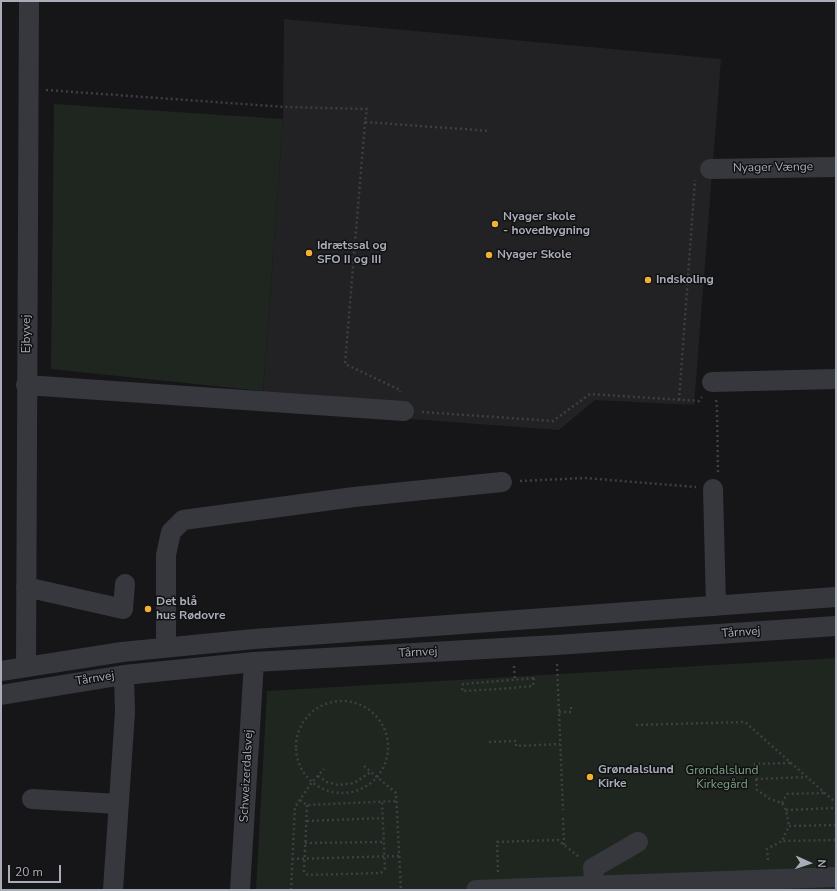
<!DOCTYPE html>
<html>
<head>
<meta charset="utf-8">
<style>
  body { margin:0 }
  #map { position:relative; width:837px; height:891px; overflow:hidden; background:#161618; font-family:"Nunito Sans",sans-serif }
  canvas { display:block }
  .frame { position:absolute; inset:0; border:2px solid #a8adb8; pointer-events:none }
  .north { position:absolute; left:789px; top:843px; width:40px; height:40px; -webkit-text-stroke:3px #111113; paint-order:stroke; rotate:93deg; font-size:11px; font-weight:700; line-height:16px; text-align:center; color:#a8adb8 }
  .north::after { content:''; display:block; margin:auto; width:14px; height:18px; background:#a8adb8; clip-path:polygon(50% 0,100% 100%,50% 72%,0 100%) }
  .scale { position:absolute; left:8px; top:865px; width:53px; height:18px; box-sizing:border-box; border:2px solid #a8adb8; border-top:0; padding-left:5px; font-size:12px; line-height:14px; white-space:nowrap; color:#a8adb8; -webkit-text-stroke:3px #111113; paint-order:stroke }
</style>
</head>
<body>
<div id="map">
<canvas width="837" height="891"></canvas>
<div class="frame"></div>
<div class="north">N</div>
<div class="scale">20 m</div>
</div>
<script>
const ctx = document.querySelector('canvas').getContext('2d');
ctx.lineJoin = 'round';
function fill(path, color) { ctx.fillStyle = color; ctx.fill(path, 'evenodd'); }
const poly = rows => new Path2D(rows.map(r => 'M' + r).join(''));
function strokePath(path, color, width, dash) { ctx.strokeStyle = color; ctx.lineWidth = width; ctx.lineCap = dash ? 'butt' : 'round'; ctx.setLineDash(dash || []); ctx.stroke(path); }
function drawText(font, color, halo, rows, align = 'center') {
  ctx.font = font + ' "Nunito Sans",sans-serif'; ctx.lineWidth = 3; ctx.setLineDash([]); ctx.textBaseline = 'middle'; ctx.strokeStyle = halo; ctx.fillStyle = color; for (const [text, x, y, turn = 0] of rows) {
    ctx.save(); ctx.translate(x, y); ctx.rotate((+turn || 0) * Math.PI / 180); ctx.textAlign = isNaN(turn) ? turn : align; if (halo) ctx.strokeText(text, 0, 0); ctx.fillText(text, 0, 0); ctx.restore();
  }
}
const built = poly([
  [284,19,721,59,694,405,595,400,559,430,262,408,283,119]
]);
const green = poly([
  [54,104,283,119,263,391,51,369],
  [836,658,836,890,256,890,267,691]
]);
const path = poly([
  [46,90,285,107,367,109,365,122,490,131],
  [365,122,345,364,400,390,400,392],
  [679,400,695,180],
  [716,400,717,407,718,473],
  [422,412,553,421,590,394,699,401,702,397],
  [520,481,585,478,696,487],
  [557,664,563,810],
  [514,666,515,680],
  [534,678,533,686,500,689,462,691,463,684,534,678],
  '296 747a46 46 0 1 1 92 0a46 46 0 1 1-92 0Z',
  [559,712,571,712,571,705],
  [636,725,745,722,836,803],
  [489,742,516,741,516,746,560,744],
  [790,763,755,764,756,779,807,777],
  [364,766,396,793,401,890],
  [318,776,327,782,338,785,354,783,371,772],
  [756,779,757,790,770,799,782,803,786,810,789,826],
  [300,800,307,805,396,801],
  [782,803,787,794,824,793],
  [307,805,304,872,308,875,381,873,385,868,382,802],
  [786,810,836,808],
  [563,818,564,845],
  [307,821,383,818],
  [836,825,789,826,782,841,836,840],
  [305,843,384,842],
  [292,859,399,856],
  [768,860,767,849,782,841],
  [498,872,497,842,558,840,579,857],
  [291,890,295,807,312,782,324,769]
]);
const minor = poly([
  [710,169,836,167],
  [712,382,836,379],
  [26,385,404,411],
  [713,489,716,606],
  [26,587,123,609,125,584],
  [166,647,166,555,171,532,183,520,354,497,502,482],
  [26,666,29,1],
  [1,671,122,652,254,639,836,597],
  [1,695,124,675,254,662,556,645,836,626],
  [32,799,119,804],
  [113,890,125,712,124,675],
  [240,890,254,662],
  [476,890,836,877],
  [595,890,593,868,638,842]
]);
const markers = [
  [495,224,4,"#f2b134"],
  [309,253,4,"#f2b134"],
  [489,255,4,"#f2b134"],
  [648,280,4,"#f2b134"],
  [148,609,4,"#f2b134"],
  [590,777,4,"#f2b134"]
];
const streetNames = [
  ["Nyager Vænge",773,168,-1],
  ["Ejbyvej",27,334,-90],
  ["Tårnvej",741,633,-4],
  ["Tårnvej",418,653,-3],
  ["Tårnvej",95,679,-9],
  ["Schweizerdalsvej",247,776,-87]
];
const poiNames = [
  ["Nyager skole",503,217],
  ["- hovedbygning",503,231],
  ["Idrætssal og",317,246],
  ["SFO II og III",317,260],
  ["Nyager Skole",497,255],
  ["Indskoling",656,280],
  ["Det blå",156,602],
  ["hus Rødovre",156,616],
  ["Grøndalslund",598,770],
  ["Kirke",598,784]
];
const parkNames = [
  ["Grøndalslund",722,771],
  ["Kirkegård",722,785]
];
fill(built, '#222225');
fill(green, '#1e261f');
strokePath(path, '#3d3f44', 2.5, [2, 3]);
strokePath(minor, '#37383d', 20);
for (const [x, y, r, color] of markers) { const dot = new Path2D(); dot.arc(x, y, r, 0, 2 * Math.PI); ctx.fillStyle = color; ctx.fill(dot); strokePath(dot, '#111113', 1.5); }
drawText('12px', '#a8adb8', '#111113', streetNames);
drawText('bold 12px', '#a8adb8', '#111113', poiNames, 'left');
drawText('12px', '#7fa381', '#111113', parkNames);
</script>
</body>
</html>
